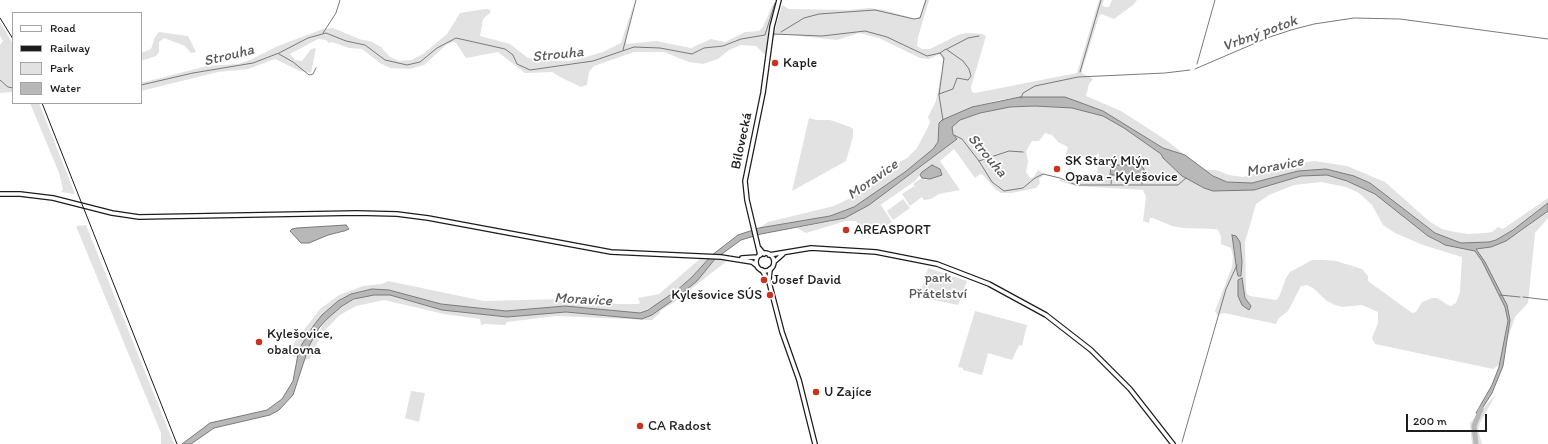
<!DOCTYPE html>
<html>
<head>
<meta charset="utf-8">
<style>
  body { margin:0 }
  #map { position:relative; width:1548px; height:444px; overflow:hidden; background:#fff; font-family:Itim,sans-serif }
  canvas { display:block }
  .legend { position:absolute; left:12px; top:12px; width:130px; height:92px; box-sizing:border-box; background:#fff; border:1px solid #a4a4a4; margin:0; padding:5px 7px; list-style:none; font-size:12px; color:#1c1c1c }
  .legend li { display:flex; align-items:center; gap:8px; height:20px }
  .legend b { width:20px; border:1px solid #a4a4a4 }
  .scale { position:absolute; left:1406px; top:414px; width:81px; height:18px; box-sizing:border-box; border:2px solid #1c1c1c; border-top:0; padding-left:5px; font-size:12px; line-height:14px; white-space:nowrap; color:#1c1c1c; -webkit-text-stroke:3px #fff; paint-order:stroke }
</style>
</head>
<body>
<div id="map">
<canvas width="1548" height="444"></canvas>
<ul class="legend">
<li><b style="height:5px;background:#fff"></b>Road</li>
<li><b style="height:5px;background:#1c1c1c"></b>Railway</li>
<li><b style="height:11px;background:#e2e2e2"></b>Park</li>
<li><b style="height:11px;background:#b8b8b8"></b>Water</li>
</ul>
<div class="scale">200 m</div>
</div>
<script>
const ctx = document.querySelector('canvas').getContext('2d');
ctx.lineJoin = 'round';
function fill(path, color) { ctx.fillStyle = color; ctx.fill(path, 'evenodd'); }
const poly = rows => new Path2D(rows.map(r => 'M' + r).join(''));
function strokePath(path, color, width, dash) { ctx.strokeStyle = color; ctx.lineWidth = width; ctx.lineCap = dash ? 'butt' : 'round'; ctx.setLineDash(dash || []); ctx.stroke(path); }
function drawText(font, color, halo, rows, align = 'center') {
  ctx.font = font + ' Itim,sans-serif'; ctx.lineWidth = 3.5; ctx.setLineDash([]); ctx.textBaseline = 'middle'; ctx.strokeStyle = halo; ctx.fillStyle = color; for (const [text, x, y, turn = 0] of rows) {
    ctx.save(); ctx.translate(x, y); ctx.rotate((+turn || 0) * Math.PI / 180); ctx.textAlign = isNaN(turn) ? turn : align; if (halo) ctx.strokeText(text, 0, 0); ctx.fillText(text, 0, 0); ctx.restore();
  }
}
const green = poly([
  [635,0,626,41,627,44,656,41,691,48,711,39,725,42,745,32,759,31,763,27,773,4,775,7,768,29,766,54,764,54,756,46,741,45,729,50,718,59,703,64,689,62,664,52,634,52,594,66,589,72,587,85,581,87,562,78,552,72,525,73,498,52,466,58,456,43,453,42,446,45,424,65,410,69,390,68,380,63,362,49,349,48,332,42,329,43,326,40,318,39,290,54,295,60,302,61,311,49,316,48,311,73,300,71,275,59,248,69,218,72,141,91,141,83,207,66,238,64,250,60,278,46,323,29,333,28,362,40,370,41,381,47,390,57,399,61,411,60,423,54,447,34,460,13,485,9,489,9,491,12,483,19,480,36,510,44,528,58,536,60,569,61,579,59,603,52,621,43],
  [925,0,929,0,918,37,917,46,922,49,930,49,958,35,967,33,982,34,986,36,971,87,972,92,975,93,1077,73,1099,0,1104,0,1102,5,1105,7,1109,7,1112,0,1137,0,1133,5,1114,19,1101,14,1099,16,1082,70,1082,73,1093,79,1089,84,1086,96,1121,111,1166,140,1185,155,1163,148,1103,111,1049,97,1020,97,999,100,972,107,942,120,939,123,938,142,933,149,905,172,854,207,830,216,759,228,768,222,834,206,865,191,877,178,886,177,892,172,900,162,907,158,917,148,927,129,930,122,928,117,936,101,942,69,943,60,940,54,929,59,920,58,879,38,859,33,837,40,790,35,776,35,773,37,782,5,789,9,850,10,869,8,884,10,916,19,920,16],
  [0,22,13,44,13,92,0,93,0,45,3,41,0,36],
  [159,32,188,36,196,52,191,53,185,46,164,38,159,42,159,52,156,56,141,61,141,53,151,49,155,37],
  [30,103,39,103,75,194,61,192,63,189,59,173],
  [1035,106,1072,108,1103,116,1124,128,1161,154,1163,158,1182,176,1204,188,1213,191,1254,190,1301,176,1327,175,1347,181,1375,194,1428,236,1445,245,1475,249,1491,247,1517,234,1548,211,1548,218,1535,233,1528,303,1515,317,1499,365,1493,369,1375,344,1372,338,1378,323,1378,312,1362,305,1342,307,1335,305,1327,301,1313,288,1307,285,1301,286,1288,311,1279,318,1276,324,1224,313,1217,315,1215,311,1232,267,1233,257,1231,248,1221,244,1221,237,1218,230,1214,229,1183,228,1172,226,1153,218,1150,218,1149,223,1143,221,1146,197,1143,190,1076,186,1059,181,1060,179,1066,182,1076,178,1092,180,1097,178,1099,153,1095,156,1080,157,1079,160,1065,157,1068,147,1058,142,1052,135,1048,134,1045,133,1039,141,1032,141,1026,151,1028,162,1026,172,1030,178,1034,177,1038,170,1045,174,1039,179,1040,183,1036,188,1011,193,1001,193,996,190,983,175,980,174,975,178,954,149,940,161,960,190,939,194,931,199,924,200,913,184,922,178,925,180,942,175,940,169,932,165,922,172,915,181,876,208,881,205,892,222,879,230,876,226,864,233,856,221,846,221,806,233,797,228,833,221,895,186,957,139,953,134,952,127,960,120,980,113,1010,107],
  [1321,182,1346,187,1359,193,1372,205,1383,225,1395,233,1423,245,1462,257,1460,292,1456,303,1451,306,1448,305,1437,298,1432,298,1422,302,1416,312,1412,313,1368,281,1368,276,1362,269,1336,261,1324,260,1312,260,1290,272,1286,278,1279,297,1276,300,1250,296,1247,294,1246,290,1245,242,1256,204,1269,195,1294,185],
  [1232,235,1240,242,1242,272,1241,276,1237,272],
  [809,118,816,120,830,120,850,127,853,129,853,137,846,161,792,191],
  [1314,161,1347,166,1385,182,1430,222,1442,229,1455,232,1468,234,1485,233,1492,232,1498,227,1503,229,1548,198,1548,203,1513,230,1496,240,1489,242,1461,243,1435,233,1370,183,1354,176,1326,169,1298,171,1252,183,1241,184,1221,180,1204,170,1216,170,1229,175,1243,177,1282,166],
  [914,186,922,197,910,206,902,194],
  [903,199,910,208,893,220,887,211],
  [86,225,174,444,161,444,161,433,76,226],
  [701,258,708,259,692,277,658,304,639,313,565,306,506,311,441,304,389,290,372,289,359,292,351,294,314,325,303,342,297,358,290,355,294,343,320,309,339,295,363,286,382,284,388,281,484,301,561,299,574,297,616,304,638,304,640,303,638,298,659,294],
  [715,259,727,261,673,303,660,311,660,313,652,320,650,320,556,316,507,322,505,325,485,324,481,325,480,319,444,314,384,300,356,306,340,315,322,333,310,359,304,360,309,346,327,319,342,306,361,297,374,295,390,295,442,310,507,317,566,312,642,319,662,308],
  [928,268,967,281,958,305,919,297],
  [975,311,1027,325,1022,346,1019,345,1012,360,988,353,982,375,963,370,963,368,958,367],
  [411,391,425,393,419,422,405,418],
  [1496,394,1480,423,1478,430,1482,444,1472,444,1470,423]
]);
const water = poly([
  [1020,97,1065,97,1103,111,1163,148,1185,155,1213,176,1227,182,1252,183,1298,171,1326,169,1354,176,1370,183,1435,233,1461,243,1489,242,1496,240,1513,230,1548,203,1548,211,1506,241,1491,247,1476,249,1485,262,1507,305,1510,320,1503,366,1492,393,1478,415,1476,413,1492,385,1499,367,1508,321,1505,307,1482,261,1475,251,1445,245,1438,241,1428,236,1375,194,1347,181,1327,175,1301,176,1254,190,1213,191,1204,188,1182,176,1163,158,1161,154,1124,128,1103,116,1072,108,1035,106,1010,107,980,113,960,120,952,127,953,134,957,139,869,205,845,218,761,234,741,240,715,259,697,281,680,295,652,315,642,319,566,312,507,317,442,310,390,295,374,295,354,299,342,306,327,319,319,328,309,346,293,395,279,410,270,415,214,428,191,444,182,444,210,423,267,410,282,399,293,381,299,349,314,325,322,315,338,301,351,294,372,289,389,290,441,304,506,311,565,306,640,313,648,310,676,291,692,277,712,255,738,235,759,228,830,216,854,207,905,172,933,149,938,142,939,123,942,120,972,107,1020,97],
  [932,165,940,169,942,175,930,179,922,178,920,175,922,172,932,165],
  [1111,165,1141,165,1144,169,1144,176,1110,175,1111,165],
  [346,225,349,229,344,231,328,235,309,243,301,243,290,231,292,229,297,228,346,225],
  [1232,235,1236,236,1240,242,1242,262,1241,276,1238,276,1237,272,1232,235],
  [1242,278,1245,298,1251,306,1249,310,1242,305,1238,296,1238,280,1242,278]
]);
const stream = poly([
  [781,32,804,18,819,14,875,10,914,19,920,18,926,0],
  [323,33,336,13,340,0],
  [773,34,822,36,865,31,887,37,927,56,940,53,944,58,939,95,943,120],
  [947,49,968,38,979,36],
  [623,50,636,0],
  [279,54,293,62,309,75,313,74,316,68],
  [1197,64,1215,0],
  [1195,69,1267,38,1291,30,1314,24,1354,18,1400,19,1548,39],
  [1080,72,1101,0],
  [0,80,8,87,13,88],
  [141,85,193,73,253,63,279,53,308,38,326,33,346,41,365,45,385,60,407,65,420,62,437,48,456,38,505,49,513,55,517,64,530,70,593,61,634,47,660,48,692,54,704,48,723,46,741,39,765,35,775,3],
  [939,94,953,89,957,78,968,80,971,76,969,69,963,61,946,49,940,53],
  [1021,98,1023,93,1035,86,1078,77,1165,73,1190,70],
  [954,135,962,139,979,161,992,182,1004,191,1023,188,1035,178,1043,174,1060,178,1076,185,1178,185,1186,178],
  [979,161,1009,151,1023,152],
  [1111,184,1112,174],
  [1142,184,1142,175],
  [1500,295,1520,297],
  [1523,297,1548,300],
  [1182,442,1226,289,1237,265]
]);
const river = poly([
  [1476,444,1474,426,1481,409]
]);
const secondary = poly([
  [759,248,764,254],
  [760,255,747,200,745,181,763,93,772,27,779,0],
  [762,270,769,282,782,332,799,380,815,444],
  [769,280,770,269]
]);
const primary = poly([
  [0,194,20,194,53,198,112,213,139,217,357,213,397,214,428,218,611,252,721,257,752,262,757,266],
  '756 262a9 9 0 1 1 18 0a9 9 0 1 1-18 0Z',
  [769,255,811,248,876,252,937,264,989,284,1046,315,1091,350,1130,389,1173,444],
  [742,258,757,257],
  [774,262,783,254]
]);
const rail = poly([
  [0,18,13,39],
  [42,103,177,444]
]);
const markers = [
  [775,63,4,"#c8321e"],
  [1057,169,4,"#c8321e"],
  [846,230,4,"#c8321e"],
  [764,280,4,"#c8321e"],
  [770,295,4,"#c8321e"],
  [259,342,4,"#c8321e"],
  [816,392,4,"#c8321e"],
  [640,426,4,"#c8321e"]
];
const poiNames = [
  ["Kaple",783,63],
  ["SK Starý Mlýn",1065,161],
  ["Opava - Kylešovice",1065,177],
  ["AREASPORT",854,230],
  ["Josef David",772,280],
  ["Kylešovice SÚS",762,295,"right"],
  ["Kylešovice,",267,334],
  ["obalovna",267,350],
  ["U Zajíce",824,392],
  ["CA Radost",648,426]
];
const streetNames = [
  ["Bílovecká",742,141,-78]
];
const parkNames = [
  ["park",938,278],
  ["Přátelství",938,294]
];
const waterNames = [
  ["Vrbný potok",1260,34,-20],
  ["Strouha",558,55,-6],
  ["Strouha",229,56,-14],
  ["Strouha",987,156,50],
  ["Moravice",1275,167,-11],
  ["Moravice",873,180,-35],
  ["Moravice",583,300,3]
];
fill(green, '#e2e2e2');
fill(water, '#b8b8b8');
strokePath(water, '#7a7a7a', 1);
strokePath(stream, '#7a7a7a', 1);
strokePath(river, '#b8b8b8', 5);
strokePath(secondary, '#1c1c1c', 6);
strokePath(primary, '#1c1c1c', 6);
strokePath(secondary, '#fff', 3.5);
strokePath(primary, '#fff', 3.5);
strokePath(rail, '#1c1c1c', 1);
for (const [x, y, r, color] of markers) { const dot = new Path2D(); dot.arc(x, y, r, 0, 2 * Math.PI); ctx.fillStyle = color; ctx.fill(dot); strokePath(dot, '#fff', 1.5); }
drawText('14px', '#1c1c1c', '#fff', poiNames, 'left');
drawText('14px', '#1c1c1c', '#fff', streetNames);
drawText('14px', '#575757', '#fff', parkNames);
drawText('italic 15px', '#5a5a5a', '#fff', waterNames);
</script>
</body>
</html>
